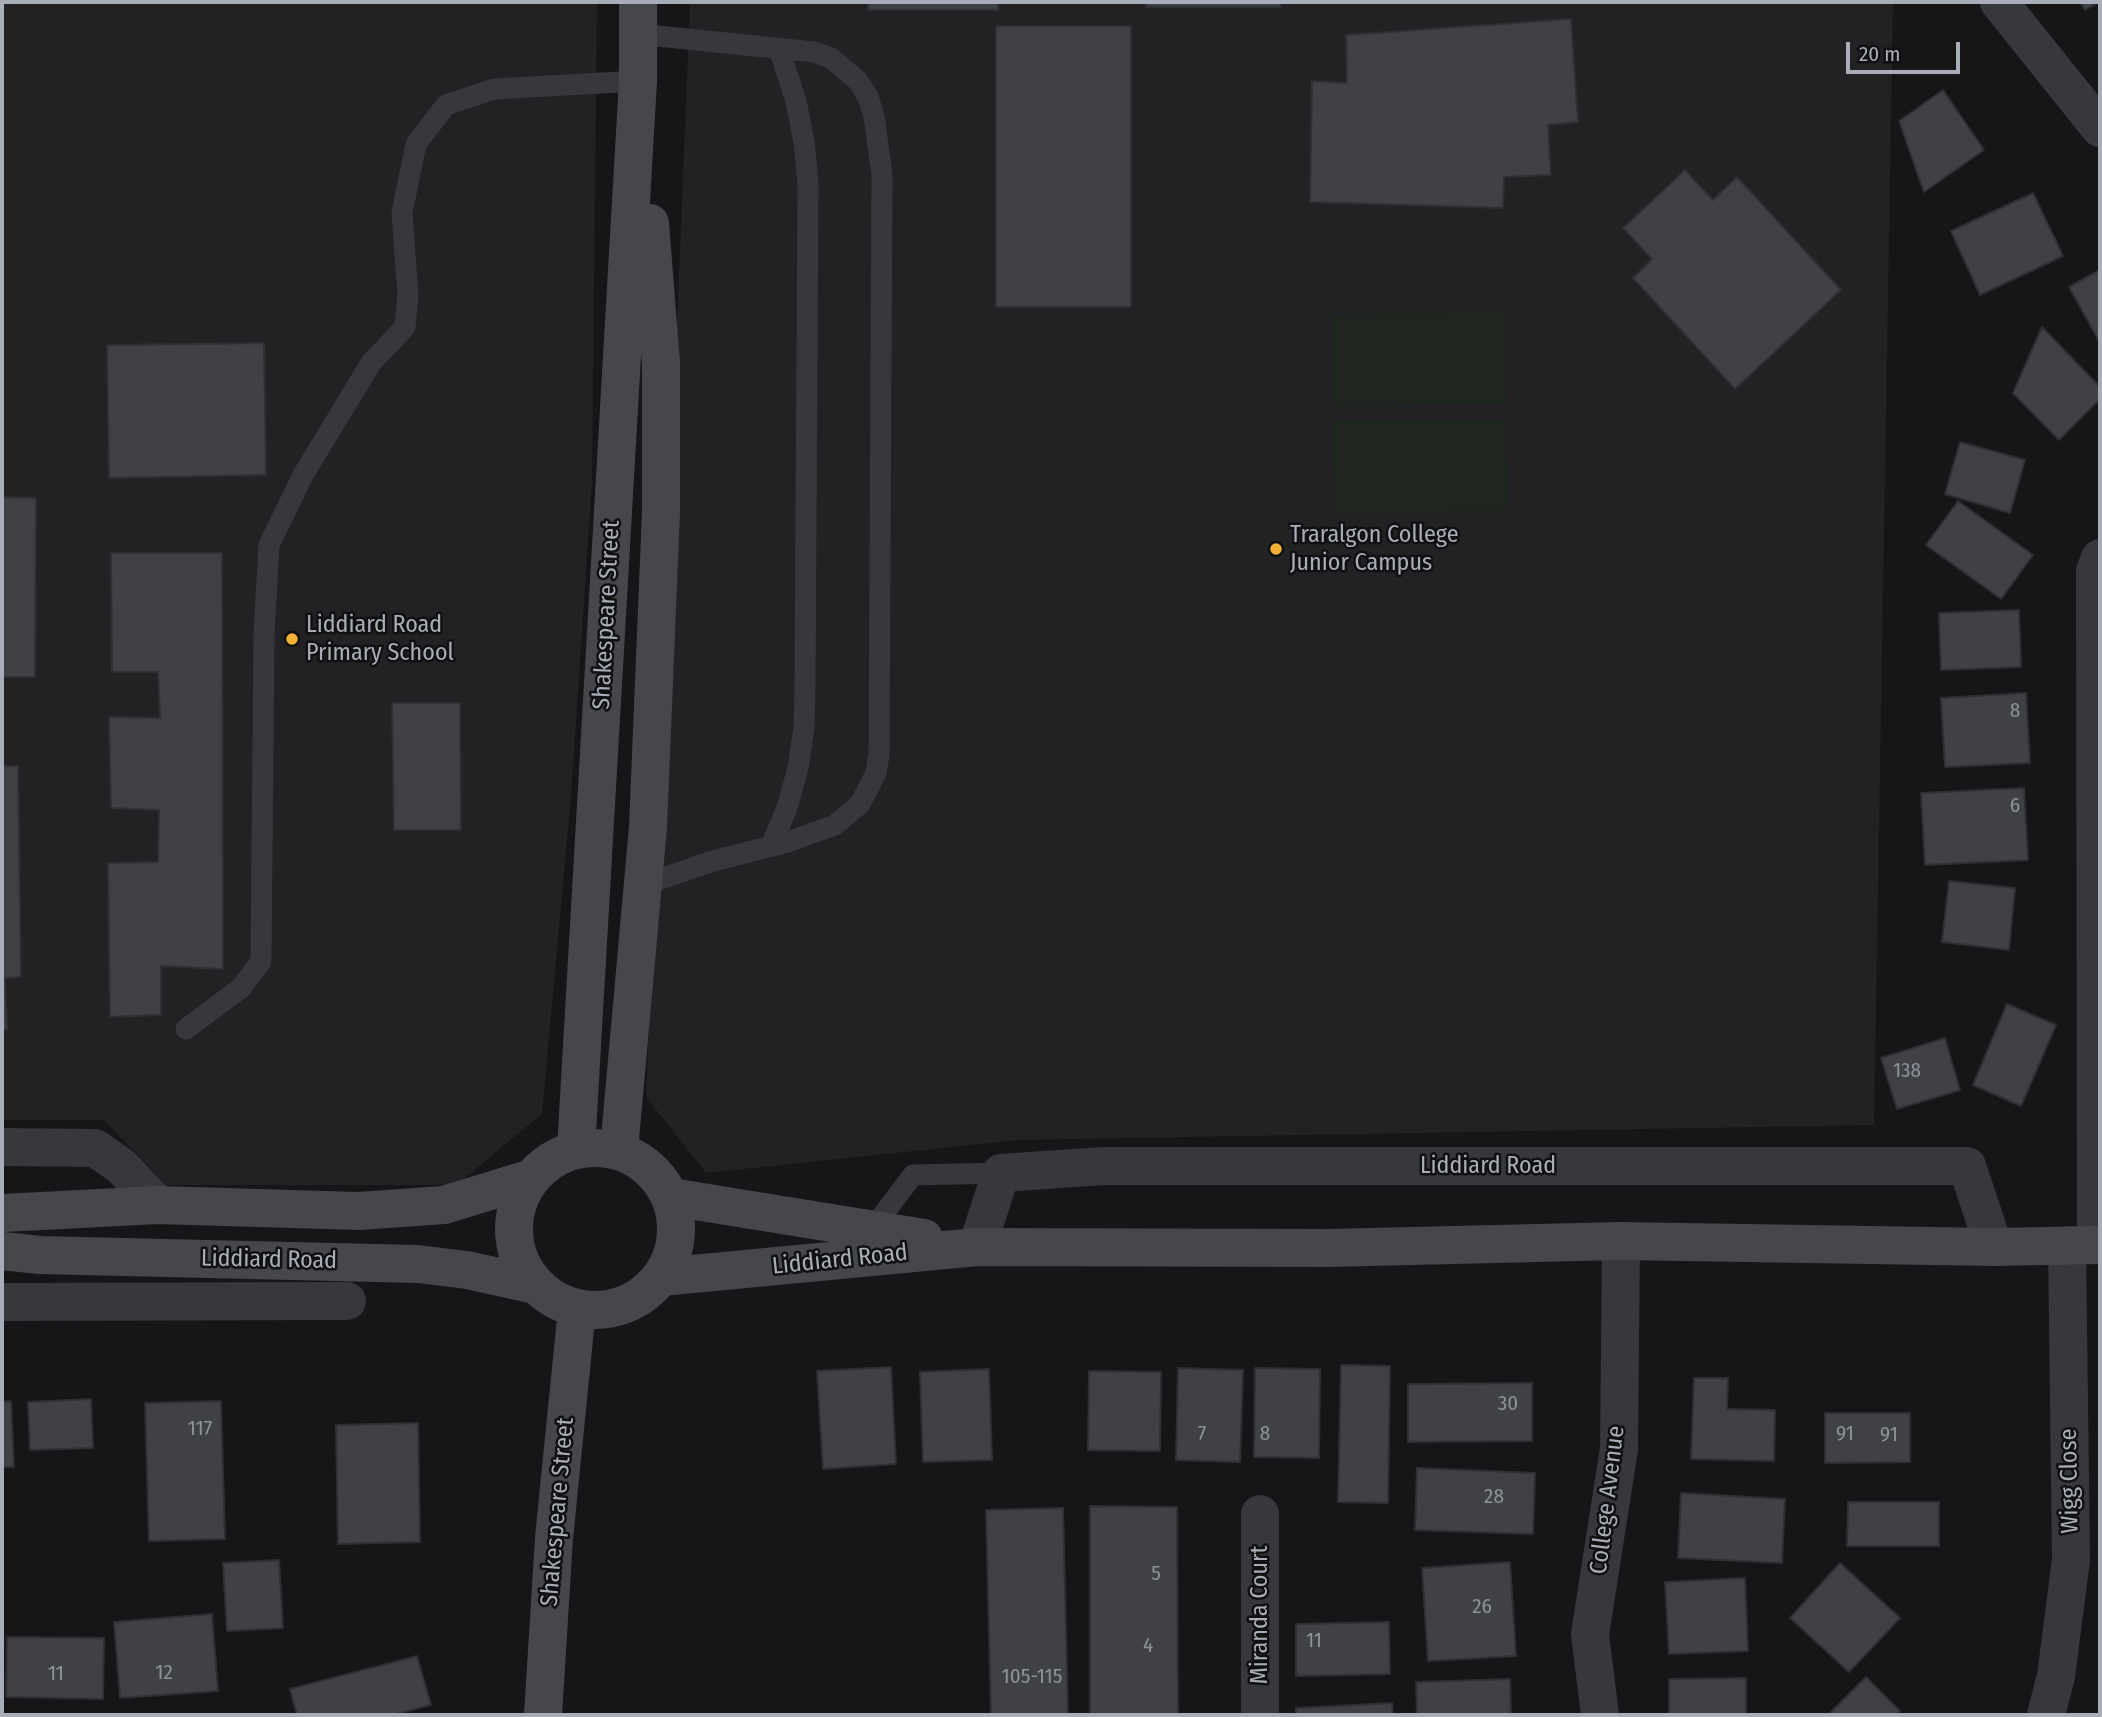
<!DOCTYPE html>
<html>
<head>
<meta charset="utf-8">
<style>
  body { margin:0 }
  #map { position:relative; width:2102px; height:1717px; overflow:hidden; background:#161618; font-family:"Fira Sans Condensed",sans-serif }
  canvas { display:block }
  .frame { position:absolute; inset:0; border:4px solid #a8adb8; pointer-events:none }
  .scale { position:absolute; left:1846px; top:42px; width:114px; height:32px; box-sizing:border-box; border:4px solid #a8adb8; border-top:0; padding-left:9px; font-size:21px; line-height:24px; white-space:nowrap; color:#a8adb8; -webkit-text-stroke:5px #111113; paint-order:stroke }
</style>
</head>
<body>
<div id="map">
<canvas width="2102" height="1717"></canvas>
<div class="frame"></div>
<div class="scale">20 m</div>
</div>
<script>
const ctx = document.querySelector('canvas').getContext('2d');
ctx.lineJoin = 'round';
function fill(path, color) { ctx.fillStyle = color; ctx.fill(path, 'evenodd'); }
const poly = rows => new Path2D(rows.map(r => 'M' + r).join(''));
function strokePath(path, color, width, dash) { ctx.strokeStyle = color; ctx.lineWidth = width; ctx.lineCap = dash ? 'butt' : 'round'; ctx.setLineDash(dash || []); ctx.stroke(path); }
function drawText(font, color, halo, rows, align = 'center') {
  ctx.font = font + ' "Fira Sans Condensed",sans-serif'; ctx.lineWidth = 5; ctx.setLineDash([]); ctx.textBaseline = 'middle'; ctx.strokeStyle = halo; ctx.fillStyle = color; for (const [text, x, y, turn = 0] of rows) {
    ctx.save(); ctx.translate(x, y); ctx.rotate((+turn || 0) * Math.PI / 180); ctx.textAlign = isNaN(turn) ? turn : align; if (halo) ctx.strokeText(text, 0, 0); ctx.fillText(text, 0, 0); ctx.restore();
  }
}
const built = poly([
  [2,2,597,2,592,481,571,796,542,1114,456,1185,166,1185,104,1120,2,1120],
  [690,2,1893,2,1874,1125,1018,1140,706,1173,646,1097]
]);
const green = poly([
  [1505,312,1507,404,1333,406,1331,315],
  [1506,419,1508,510,1334,513,1332,421]
]);
const building = poly([
  [868,2,998,2,998,10,868,10,868,2],
  [1146,2,1281,2,1281,7,1146,7,1146,2],
  [2080,2,2099,2,2085,10,2080,2],
  [1571,19,1578,122,1548,125,1551,175,1504,177,1503,208,1310,202,1312,81,1347,83,1346,35,1571,19],
  [996,26,1131,26,1131,307,996,307,996,26],
  [1943,90,1984,150,1924,192,1899,121,1943,90],
  [1685,170,1713,200,1737,177,1841,290,1735,389,1633,278,1652,259,1623,228,1685,170],
  [2033,193,2063,256,1980,295,1951,231,2033,193],
  [2100,270,2100,343,2069,287,2100,270],
  [2042,327,2100,387,2100,399,2059,440,2013,393,2042,327],
  [264,343,266,475,109,478,107,345,264,343],
  [1960,442,2025,460,2010,513,1945,494,1960,442],
  [2,497,36,498,35,677,2,677,2,497],
  [1958,501,2033,555,2001,599,1926,545,1958,501],
  [111,553,222,553,223,969,161,966,161,1015,110,1017,108,863,158,862,159,810,111,808,109,717,160,718,158,672,112,672,111,553],
  [2019,610,2021,667,1941,670,1939,613,2019,610],
  [2026,693,2030,763,1945,767,1941,698,2026,693],
  [392,703,460,703,461,830,394,830,392,703],
  [2,766,18,766,21,977,5,978,7,1029,2,1031,2,766],
  [2024,788,2028,860,1925,865,1921,793,2024,788],
  [1949,881,2015,888,2009,950,1942,942,1949,881],
  [2007,1004,2056,1025,2021,1106,1973,1085,2007,1004],
  [1945,1038,1960,1090,1897,1109,1881,1058,1945,1038],
  [1341,1365,1390,1366,1388,1503,1338,1502,1341,1365],
  [891,1367,896,1464,823,1469,817,1371,891,1367],
  [1178,1368,1243,1370,1240,1462,1176,1460,1178,1368],
  [1255,1368,1320,1369,1319,1458,1254,1457,1255,1368],
  [989,1369,992,1460,923,1462,920,1372,989,1369],
  [1089,1371,1161,1372,1160,1451,1088,1450,1089,1371],
  [1694,1378,1728,1378,1727,1409,1775,1410,1774,1461,1691,1459,1694,1378],
  [1532,1383,1532,1441,1408,1442,1408,1384,1532,1383],
  [91,1399,93,1448,30,1450,28,1402,91,1399],
  [11,1401,14,1467,2,1467,2,1402,11,1401],
  [221,1401,225,1539,149,1541,145,1403,221,1401],
  [1825,1413,1910,1413,1910,1462,1825,1463,1825,1413],
  [418,1423,420,1542,338,1544,336,1425,418,1423],
  [1417,1468,1535,1473,1533,1534,1415,1530,1417,1468],
  [1681,1493,1785,1499,1782,1563,1678,1558,1681,1493],
  [1848,1502,1939,1502,1939,1546,1847,1546,1848,1502],
  [1090,1506,1177,1507,1178,1715,1090,1715,1090,1506],
  [1063,1508,1068,1715,991,1715,986,1510,1063,1508],
  [279,1560,283,1628,227,1631,223,1563,279,1560],
  [1510,1562,1516,1656,1428,1661,1422,1568,1510,1562],
  [1840,1563,1900,1618,1849,1672,1790,1618,1840,1563],
  [1745,1578,1748,1651,1669,1654,1665,1582,1745,1578],
  [212,1614,218,1691,120,1698,114,1622,212,1614],
  [1389,1622,1390,1674,1296,1676,1296,1624,1389,1622],
  [7,1637,104,1638,103,1699,6,1697,7,1637],
  [417,1656,431,1705,392,1715,297,1715,290,1689,417,1656],
  [1866,1677,1900,1711,1895,1715,1828,1715,1866,1677],
  [1746,1678,1746,1715,1669,1715,1669,1679,1746,1678],
  [1510,1679,1511,1715,1417,1715,1416,1682,1510,1679],
  [1392,1703,1393,1715,1296,1715,1296,1708,1392,1703]
]);
const lane = poly([
  [638,34,814,52,831,58,858,81,868,97,874,116,882,175,879,755,876,773,860,804,835,825,788,842,713,861,643,885],
  [771,846,787,808,798,768,804,728,805,687,808,183,804,142,796,101,779,49],
  [186,1029,241,988,261,961,264,634,269,545,303,475,371,363,405,327,408,295,402,213,416,144,446,105,494,89,638,81],
  [869,1233,913,1175,1001,1173]
]);
const street = poly([
  [1999,2,2100,128],
  [2,1147,95,1148,121,1166,158,1205],
  [2096,1245,2095,571,2100,558],
  [977,1247,1001,1173,1104,1166,1967,1166,1994,1247],
  [2,1302,347,1301],
  [1260,1715,1260,1514],
  [1600,1715,1590,1634,1619,1449,1621,1241],
  [2046,1715,2056,1676,2071,1560,2067,1245]
]);
const secondary = poly([
  '514 1229a81 81 0 1 1 162 0a81 81 0 1 1-162 0Z',
  [576,1149,638,81,638,2],
  [619,1150,648,827,661,512,661,363,650,223],
  [671,1197,924,1238],
  [2,1213,158,1205,359,1211,444,1205,529,1179],
  [2,1251,40,1255,418,1264,467,1270,535,1285],
  [661,1277,977,1247,1328,1248,1621,1241,1994,1247,2100,1245],
  [543,1715,554,1538,577,1309]
]);
const markers = [
  [1276,549,7,"#f2b134"],
  [292,639,7,"#f2b134"]
];
const numberNames = [
  ["8",2015,711],
  ["6",2015,806],
  ["138",1907,1071],
  ["30",1508,1404],
  ["117",200,1429],
  ["7",1202,1434],
  ["8",1265,1434],
  ["91",1845,1434],
  ["91",1889,1435],
  ["28",1494,1497],
  ["5",1156,1574],
  ["26",1482,1607],
  ["11",1314,1641],
  ["4",1148,1646],
  ["12",164,1673],
  ["11",56,1674],
  ["105-115",1032,1677]
];
const poiNames = [
  ["Traralgon College",1290,535],
  ["Junior Campus",1290,563],
  ["Liddiard Road",306,625],
  ["Primary School",306,653]
];
const streetNames = [
  ["Shakespeare Street",607,615,-87],
  ["Liddiard Road",1488,1166],
  ["Liddiard Road",269,1260,1],
  ["Liddiard Road",840,1260,-6],
  ["Wigg Close",2070,1481,-91],
  ["College Avenue",1608,1500,-83],
  ["Shakespeare Street",558,1512,-85],
  ["Miranda Court",1260,1615,-90]
];
fill(built, '#222225');
fill(green, '#1e261f');
fill(building, '#404145');
strokePath(building, '#303034', 2);
strokePath(lane, '#37383d', 21);
strokePath(street, '#37383d', 38);
strokePath(secondary, '#45474d', 38);
for (const [x, y, r, color] of markers) { const dot = new Path2D(); dot.arc(x, y, r, 0, 2 * Math.PI); ctx.fillStyle = color; ctx.fill(dot); strokePath(dot, '#111113', 2.5); }
drawText('21px', '#8e929b', null, numberNames);
drawText('24px', '#a8adb8', '#111113', poiNames, 'left');
drawText('24px', '#a8adb8', '#111113', streetNames);
</script>
</body>
</html>
